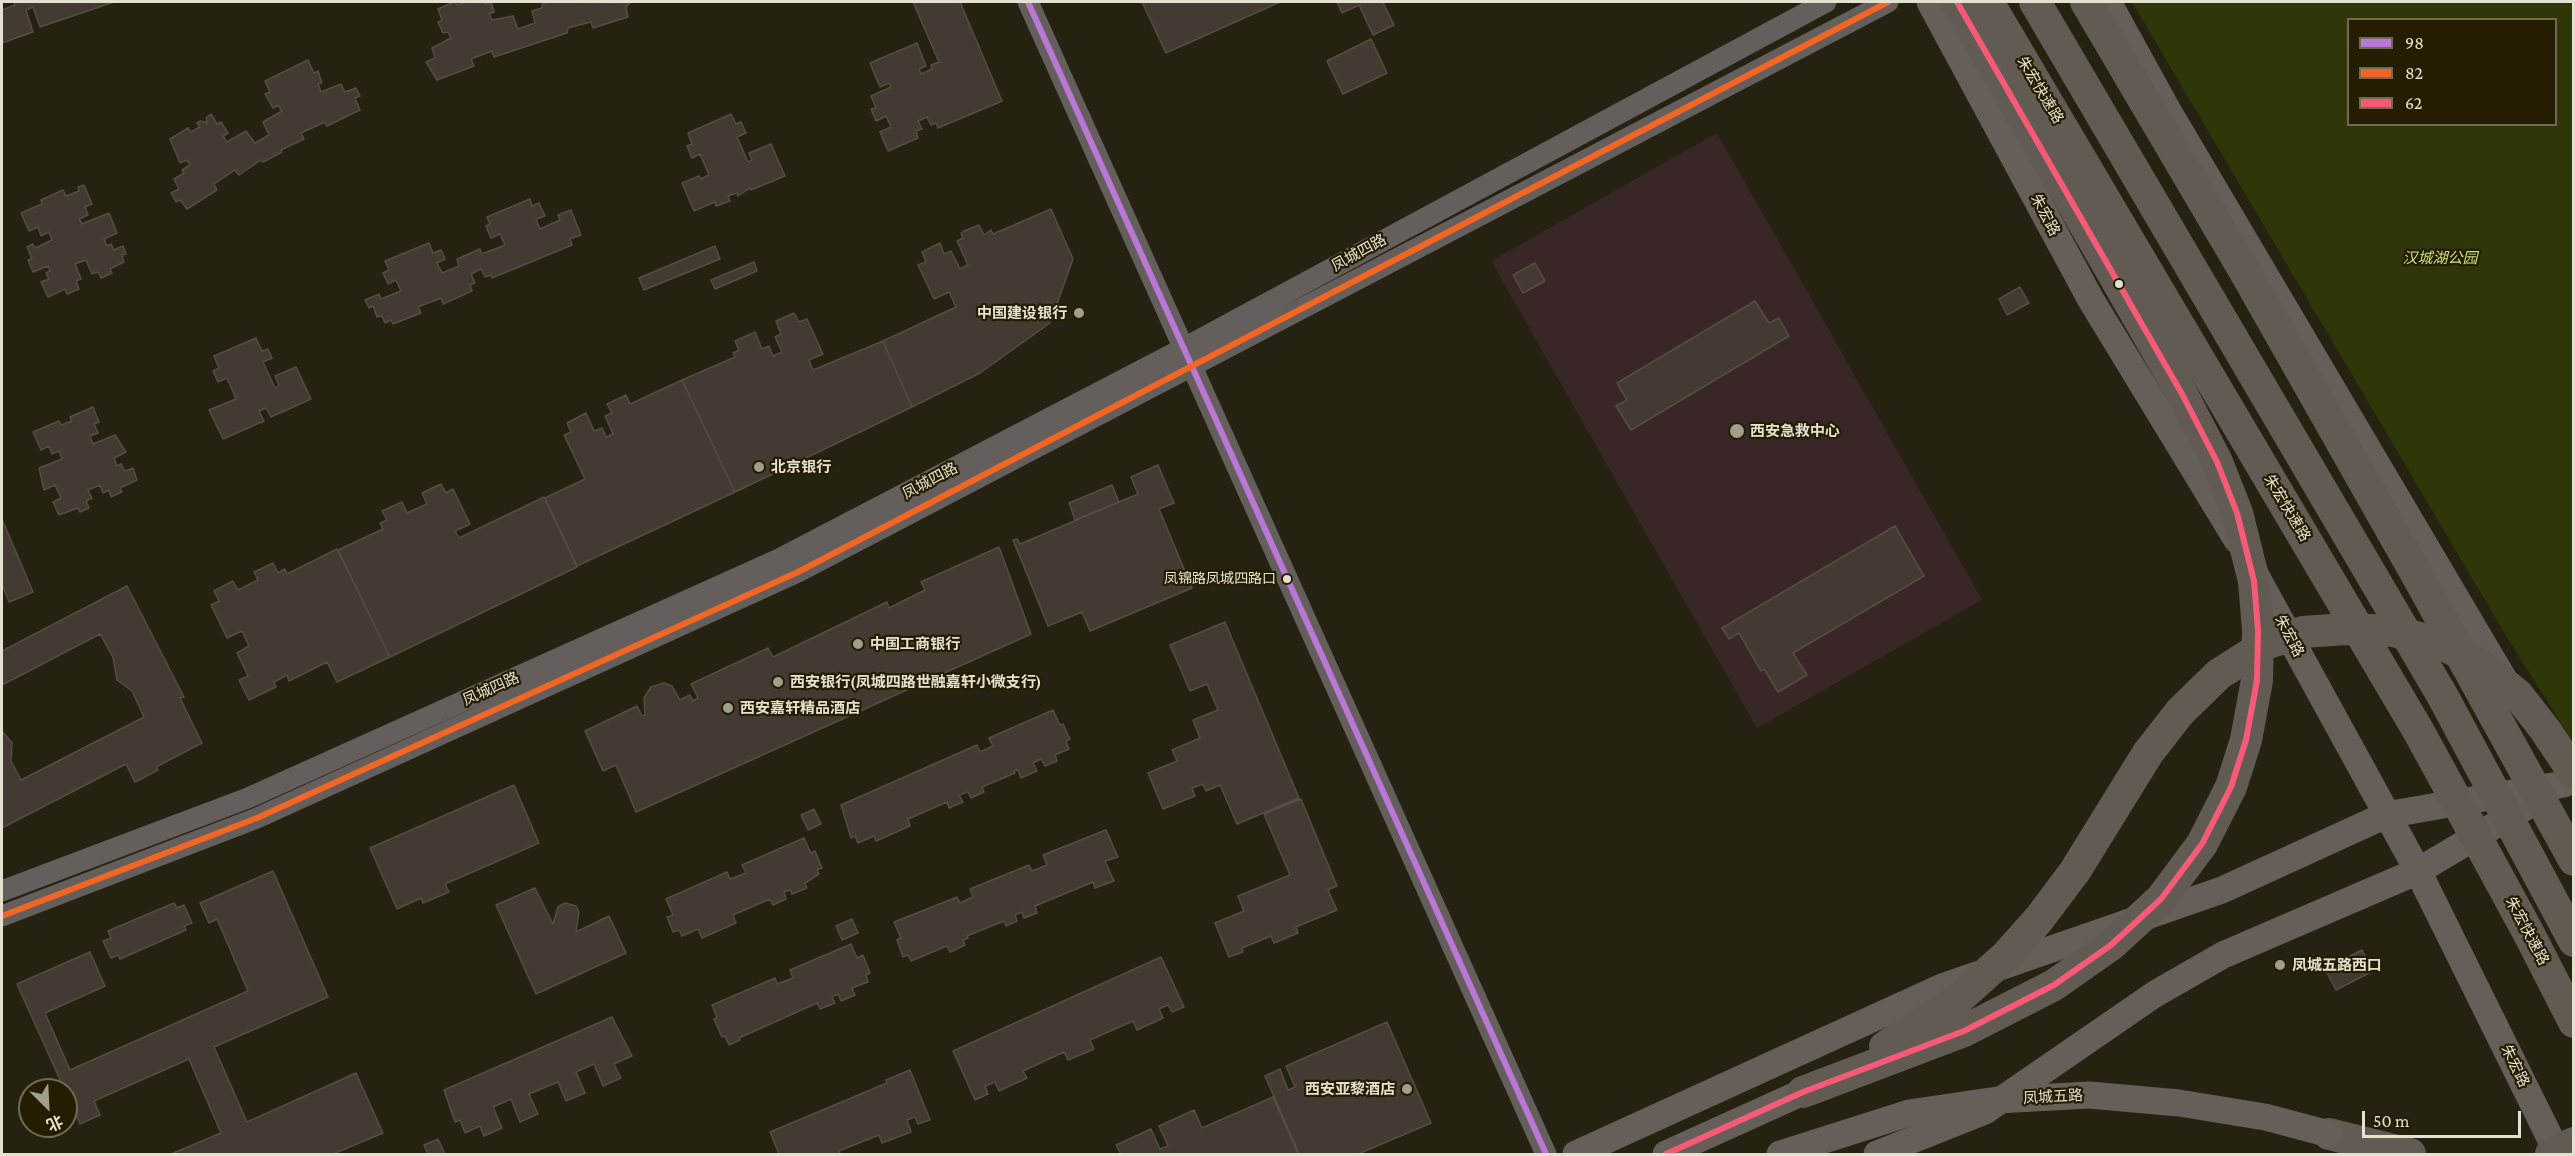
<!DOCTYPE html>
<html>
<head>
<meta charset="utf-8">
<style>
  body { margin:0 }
  #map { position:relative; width:2575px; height:1156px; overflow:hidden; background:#262212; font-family:"Crimson Pro","Noto Sans SC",serif }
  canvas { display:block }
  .frame { position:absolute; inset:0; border:3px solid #e5e1d1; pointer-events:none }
  .legend { position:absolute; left:2347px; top:18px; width:210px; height:108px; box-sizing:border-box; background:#241d02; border:2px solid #716b55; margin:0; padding:8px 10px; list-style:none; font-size:18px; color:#e5e1d1 }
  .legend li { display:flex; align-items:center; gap:12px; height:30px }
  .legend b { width:30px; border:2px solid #716b55 }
  .north { position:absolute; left:18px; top:1078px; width:60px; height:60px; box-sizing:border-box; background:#241d02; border:2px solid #716b55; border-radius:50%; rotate:156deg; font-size:16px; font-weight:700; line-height:24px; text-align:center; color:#e5e1d1 }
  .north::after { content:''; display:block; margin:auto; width:21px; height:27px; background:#a29e8e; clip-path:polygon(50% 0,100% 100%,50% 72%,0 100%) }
  .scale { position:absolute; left:2362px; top:1111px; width:159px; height:27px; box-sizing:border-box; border:3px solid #e5e1d1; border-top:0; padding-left:8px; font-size:18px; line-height:21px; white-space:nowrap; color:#e5e1d1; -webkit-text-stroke:4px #241d02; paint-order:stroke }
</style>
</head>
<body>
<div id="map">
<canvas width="2575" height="1156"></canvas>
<div class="frame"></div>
<ul class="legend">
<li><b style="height:8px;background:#ba77d6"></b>98</li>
<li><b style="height:8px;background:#f26522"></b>82</li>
<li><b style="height:8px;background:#f75a77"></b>62</li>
</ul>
<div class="north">北</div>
<div class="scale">50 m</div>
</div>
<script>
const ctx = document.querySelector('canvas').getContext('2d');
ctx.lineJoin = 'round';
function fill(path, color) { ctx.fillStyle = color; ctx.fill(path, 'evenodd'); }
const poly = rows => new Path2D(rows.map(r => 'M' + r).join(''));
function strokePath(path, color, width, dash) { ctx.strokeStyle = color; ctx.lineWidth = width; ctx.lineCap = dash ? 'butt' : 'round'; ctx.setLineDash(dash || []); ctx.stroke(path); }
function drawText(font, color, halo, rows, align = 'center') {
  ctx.font = font + ' "Crimson Pro","Noto Sans SC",serif'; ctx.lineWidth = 4.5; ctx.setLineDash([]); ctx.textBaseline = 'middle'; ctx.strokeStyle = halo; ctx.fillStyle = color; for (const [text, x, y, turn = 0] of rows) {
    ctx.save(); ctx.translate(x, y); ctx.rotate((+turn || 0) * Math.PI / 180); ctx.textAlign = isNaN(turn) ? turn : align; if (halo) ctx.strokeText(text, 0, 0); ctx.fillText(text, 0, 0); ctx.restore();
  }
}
const medical = poly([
  [1717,133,1982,600,1757,728,1491,261]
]);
const green = poly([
  [2132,2,2573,2,2573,742,2508,639],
  [2348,20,2556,20,2556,124,2348,124]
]);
const building = poly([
  [14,2,114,2,40,27,33,7,26,10,33,32,2,43,2,10,15,5,14,2],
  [454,2,458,5,466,2,484,2,485,4,491,2,494,12,489,14,492,20,513,16,518,29,535,23,532,11,542,8,542,4,550,2,630,3,626,7,628,17,593,28,591,22,568,28,567,33,494,57,492,51,471,59,474,66,437,80,426,62,435,58,432,48,451,38,448,32,443,33,438,22,442,20,438,9,454,2],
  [913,2,960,2,1002,101,938,128,936,123,931,125,927,117,918,121,922,129,916,131,918,138,888,151,880,132,891,127,886,116,876,121,871,109,876,108,871,96,891,87,889,83,880,87,870,63,917,43,926,66,919,69,921,74,932,69,931,65,939,62,913,2],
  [1142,2,1280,2,1166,53,1142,2],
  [1337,2,1383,2,1394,25,1373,35,1359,5,1342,13,1337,2],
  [1371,39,1387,73,1343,94,1327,61,1371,39],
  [308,60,314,73,318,71,322,83,318,84,321,92,341,84,345,92,356,88,360,96,355,98,360,110,327,126,325,122,301,133,304,139,281,150,282,152,263,162,261,160,239,175,235,170,214,184,217,190,187,209,180,200,176,202,171,193,179,189,174,179,184,173,182,170,190,165,187,160,180,163,170,139,188,128,191,132,196,129,200,127,197,123,201,121,207,123,206,118,211,114,217,124,221,122,228,133,223,136,227,142,246,131,255,143,269,135,263,122,282,111,278,105,273,108,265,94,270,92,265,81,308,60],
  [731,114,736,124,741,122,746,133,737,137,748,162,752,160,749,153,771,144,785,176,751,190,750,188,738,196,737,193,728,196,730,201,716,206,715,202,694,211,682,183,699,176,701,179,709,175,700,154,692,158,687,146,692,144,688,133,731,114],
  [84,185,92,204,85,207,88,215,79,219,82,224,109,213,117,233,104,239,107,246,111,244,114,250,123,246,126,254,122,255,124,262,110,269,112,273,101,278,98,272,92,274,86,260,75,264,81,279,76,281,79,289,67,294,65,289,48,297,41,282,49,279,46,273,50,271,48,266,33,272,28,260,32,259,27,247,33,244,35,248,52,240,49,232,41,236,38,227,29,231,21,213,42,204,41,200,63,190,66,196,79,191,78,187,84,185],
  [530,199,532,206,539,203,545,216,536,219,540,229,560,220,558,215,571,210,581,235,570,239,572,245,492,278,491,275,485,277,481,269,471,274,475,283,470,285,472,291,443,304,441,298,418,307,421,313,393,324,391,320,385,323,382,316,377,317,373,306,369,308,365,300,379,294,381,299,401,291,396,280,388,284,383,273,389,270,385,261,429,243,433,253,441,250,445,259,437,263,442,273,459,266,457,259,480,249,482,254,505,245,500,234,491,238,486,226,490,224,487,217,530,199],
  [1051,209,1073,259,1050,323,980,373,912,407,883,341,956,307,949,292,934,299,918,265,926,262,922,252,940,243,944,254,951,251,960,269,968,265,957,241,963,238,961,233,964,231,979,225,984,235,991,230,993,234,1051,209],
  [715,246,720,259,644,290,639,278,715,246],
  [754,262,757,271,715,289,711,280,754,262],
  [1535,263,1545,281,1523,293,1513,275,1535,263],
  [2020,287,2029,303,2007,315,1999,299,2020,287],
  [1755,301,1769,323,1779,318,1789,336,1631,430,1616,406,1627,400,1617,383,1755,301],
  [794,313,799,322,807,319,823,354,809,360,813,370,883,341,912,407,735,492,682,380,735,357,733,353,739,350,735,341,755,332,762,349,769,346,773,356,782,352,775,337,781,334,776,321,794,313],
  [256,338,262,351,268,349,272,358,263,362,275,388,279,385,275,376,296,367,311,399,271,417,266,408,259,411,264,421,223,439,209,410,236,399,227,378,218,382,213,371,219,368,214,356,256,338],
  [682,380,735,492,577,566,545,498,585,479,564,435,571,432,567,423,586,413,594,431,602,428,606,437,613,434,605,416,612,413,607,404,626,395,630,404,682,380],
  [93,407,99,422,94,424,98,433,90,436,93,444,115,435,126,452,114,458,117,466,121,464,125,471,133,468,137,480,120,488,122,492,111,497,109,490,103,493,100,485,88,490,92,498,86,501,89,508,80,512,78,508,59,515,53,502,61,498,55,485,44,490,39,468,62,459,59,451,52,454,49,446,41,450,33,432,59,421,61,425,72,421,70,417,93,407],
  [1158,465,1174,503,1159,509,1192,588,1090,631,1082,612,1048,626,1013,540,1017,539,1020,544,1138,494,1131,477,1158,465],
  [441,484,446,493,453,489,470,524,455,531,459,538,544,497,577,567,390,657,338,550,383,529,380,523,387,520,382,511,402,502,407,513,427,504,422,493,441,484],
  [1112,485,1119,502,1075,520,1069,503,1112,485],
  [2,519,33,592,9,602,2,584,2,519],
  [1895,526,1924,576,1793,653,1807,675,1778,692,1764,669,1761,671,1739,633,1729,639,1722,628,1895,526],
  [999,547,1031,634,636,812,616,765,603,771,585,731,637,706,642,716,645,715,644,698,651,687,664,683,672,686,680,700,690,695,693,701,698,698,691,684,768,648,773,657,887,602,889,608,925,590,921,582,999,547],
  [337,549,390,657,337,682,327,662,289,681,287,675,274,682,276,687,249,700,239,680,248,676,237,653,249,646,242,631,227,638,211,605,219,601,214,591,233,581,238,590,258,580,254,572,273,563,278,573,285,569,287,574,337,549],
  [127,586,184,697,180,698,202,743,156,767,158,770,135,782,126,764,2,828,2,731,12,743,11,761,21,780,144,717,132,691,117,680,113,657,100,634,2,685,2,651,127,586],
  [1225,622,1299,798,1237,824,1220,785,1206,791,1203,784,1192,788,1195,796,1163,809,1148,773,1177,761,1172,750,1200,738,1193,720,1218,710,1207,684,1190,691,1170,645,1225,622],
  [1053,710,1060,725,1063,724,1070,739,1066,741,1069,749,1055,755,1057,761,1045,766,1041,759,1033,763,1037,771,1021,778,1018,770,1014,771,1015,773,982,787,984,792,971,798,968,792,959,795,963,802,949,808,947,802,908,819,910,826,876,841,874,836,858,843,855,836,851,838,841,805,977,745,980,752,993,746,989,738,1053,710],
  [514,785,539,843,445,884,449,892,423,903,421,898,397,909,370,848,514,785],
  [1301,799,1337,886,1328,890,1337,910,1296,927,1298,933,1274,943,1271,936,1242,948,1243,952,1229,957,1215,923,1244,911,1238,896,1290,875,1264,814,1301,799],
  [814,809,821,824,808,830,801,815,814,809],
  [1106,830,1118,857,1105,861,1114,881,1095,888,1093,882,1035,906,1037,913,1024,918,1022,912,1015,915,1017,921,1006,926,1004,921,967,936,968,938,963,940,965,945,950,952,947,946,911,961,908,955,903,957,897,940,901,938,894,922,957,897,960,903,973,897,970,889,1029,865,1032,871,1047,865,1043,855,1106,830],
  [804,838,811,853,815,851,822,868,817,870,819,874,805,883,807,888,792,894,790,890,784,892,786,899,773,905,770,899,733,915,736,923,702,938,698,929,682,936,679,930,673,932,667,917,673,915,666,899,727,872,730,879,746,873,742,865,804,838],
  [273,871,328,997,214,1047,247,1122,356,1073,383,1133,333,1154,171,1154,221,1133,189,1059,94,1101,100,1115,80,1124,17,984,90,952,105,986,45,1013,70,1070,248,991,217,919,209,923,200,903,273,871],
  [535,888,553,924,558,907,565,903,576,906,579,912,576,932,609,916,626,953,536,994,496,905,535,888],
  [174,903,177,908,184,905,192,923,184,926,186,930,120,959,118,955,111,958,103,941,111,938,108,931,174,903],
  [852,919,858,933,842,940,836,926,852,919],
  [851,944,857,958,863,955,870,973,866,975,868,982,852,988,855,995,841,1001,838,994,832,997,835,1003,820,1009,817,1003,739,1038,740,1040,729,1045,725,1036,722,1037,714,1019,717,1018,712,1005,775,978,777,984,793,978,790,970,851,944],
  [2362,950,2373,971,2336,990,2325,969,2362,950],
  [1161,957,1184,1007,1172,1012,1168,1005,1159,1009,1163,1018,1137,1030,1133,1021,1090,1040,1094,1049,1068,1060,1064,1052,1023,1071,1027,1078,999,1091,995,1082,985,1086,988,1094,975,1100,953,1051,1161,957],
  [612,1017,632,1056,614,1064,621,1078,603,1086,594,1064,576,1072,585,1093,566,1101,558,1082,529,1094,538,1114,520,1122,511,1099,493,1107,502,1128,484,1136,480,1126,465,1133,460,1120,455,1122,444,1090,612,1017],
  [1387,1022,1431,1123,1358,1154,1299,1154,1265,1076,1280,1069,1288,1090,1295,1087,1286,1066,1387,1022],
  [910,1070,930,1120,918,1124,915,1117,907,1120,911,1132,882,1143,879,1135,839,1151,840,1154,779,1154,770,1132,887,1083,886,1080,910,1070],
  [1273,1097,1298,1154,1121,1154,1116,1145,1151,1129,1160,1149,1168,1146,1159,1126,1194,1110,1202,1128,1273,1097],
  [438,1139,445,1154,428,1154,424,1145,438,1139]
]);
const minor = poly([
  [1028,2,1546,1154],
  [2,891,248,798,779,559,1184,348,1826,2],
  [2,916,257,818,798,572,1888,2]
]);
const major = poly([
  [1930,2,2091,300,2237,540],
  [2108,2,2167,109,2505,681],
  [2255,574,2418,871,2558,1154],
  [1576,1154,1942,987,2222,890,2386,815,2564,784],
  [1666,1154,1803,1092],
  [1877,1154,1985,1111,2155,994,2223,955,2418,871,2524,808]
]);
const highway = poly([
  [2329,1134,2410,1154]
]);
const majorBridge = poly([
  [1780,1154,1909,1113,1997,1100,2089,1095,2179,1103,2265,1117,2329,1134]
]);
const highwayBridge = poly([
  [1988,2,2419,732,2528,932,2574,1022],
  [2035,2,2442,695,2574,941],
  [2086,2,2245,272,2418,577,2574,860],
  [1885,1047,1957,1000,2006,956,2039,919,2075,871,2148,753,2180,712,2219,674,2268,643,2303,632,2346,629,2394,631,2444,645,2481,665,2518,695,2546,731,2574,773],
  [1803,1092,1964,1031,2054,985,2111,945,2161,899,2202,844,2231,787,2246,740,2257,680,2258,630,2254,581,2237,513,2217,462,2182,394,1957,2],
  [2551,1154,2574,1143]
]);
const bus1 = poly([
  [1028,2,1546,1154]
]);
const bus2 = poly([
  [2,916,257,818,798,572,1888,2]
]);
const bus3 = poly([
  [1666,1154,1803,1092,1964,1031,2054,985,2111,945,2161,899,2202,844,2231,787,2246,740,2257,680,2258,630,2254,581,2237,513,2217,462,2182,394,1957,2]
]);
const markers = [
  [2119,284,5,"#e5e1d1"],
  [1079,313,6,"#a29e8e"],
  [1737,431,8,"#a29e8e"],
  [759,467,6,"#a29e8e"],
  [1287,579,5,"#e5e1d1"],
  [858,644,6,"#a29e8e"],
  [778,682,6,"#a29e8e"],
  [728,708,6,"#a29e8e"],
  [2280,965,6,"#a29e8e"],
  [1407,1089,6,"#a29e8e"]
];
const busNames = [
  ["凤锦路凤城四路口",1276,579]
];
const streetNames = [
  ["朱宏快速路",2040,90,59],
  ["朱宏路",2045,215,62],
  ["凤城四路",1359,253,-29],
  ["凤城四路",930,481,-28],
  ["朱宏快速路",2287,508,59],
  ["朱宏路",2289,636,62],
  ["凤城四路",491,689,-24],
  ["朱宏快速路",2527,931,62],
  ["朱宏路",2515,1066,64],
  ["凤城五路",2053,1097,-3]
];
const parkNames = [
  ["汉城湖公园",2440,258]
];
const poiNames = [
  ["中国建设银行",1067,313,"right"],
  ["西安急救中心",1750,431],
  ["北京银行",771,467],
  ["中国工商银行",870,644],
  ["西安银行(凤城四路世融嘉轩小微支行)",790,682],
  ["西安嘉轩精品酒店",740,708],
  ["凤城五路西口",2292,965],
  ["西安亚黎酒店",1395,1089,"right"]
];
fill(medical, '#392727');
fill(green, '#2f3608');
fill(building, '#433b31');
strokePath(building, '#544d42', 1.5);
strokePath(minor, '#645f5d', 21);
strokePath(major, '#665e58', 27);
strokePath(highway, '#625b53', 32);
strokePath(majorBridge, '#665e58', 27);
strokePath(highwayBridge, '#625b53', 32);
strokePath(bus1, '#ba77d6', 6);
strokePath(bus2, '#f26522', 6);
strokePath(bus3, '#f75a77', 6);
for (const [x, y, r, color] of markers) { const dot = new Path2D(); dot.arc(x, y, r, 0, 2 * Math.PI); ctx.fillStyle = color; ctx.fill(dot); strokePath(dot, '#241d02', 2); }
drawText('14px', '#e5e1d1', '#241d02', busNames, 'right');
drawText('15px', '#e5e1d1', '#241d02', streetNames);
drawText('italic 15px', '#c9e073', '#241d02', parkNames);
drawText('bold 15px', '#e5e1d1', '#241d02', poiNames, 'left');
</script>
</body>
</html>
